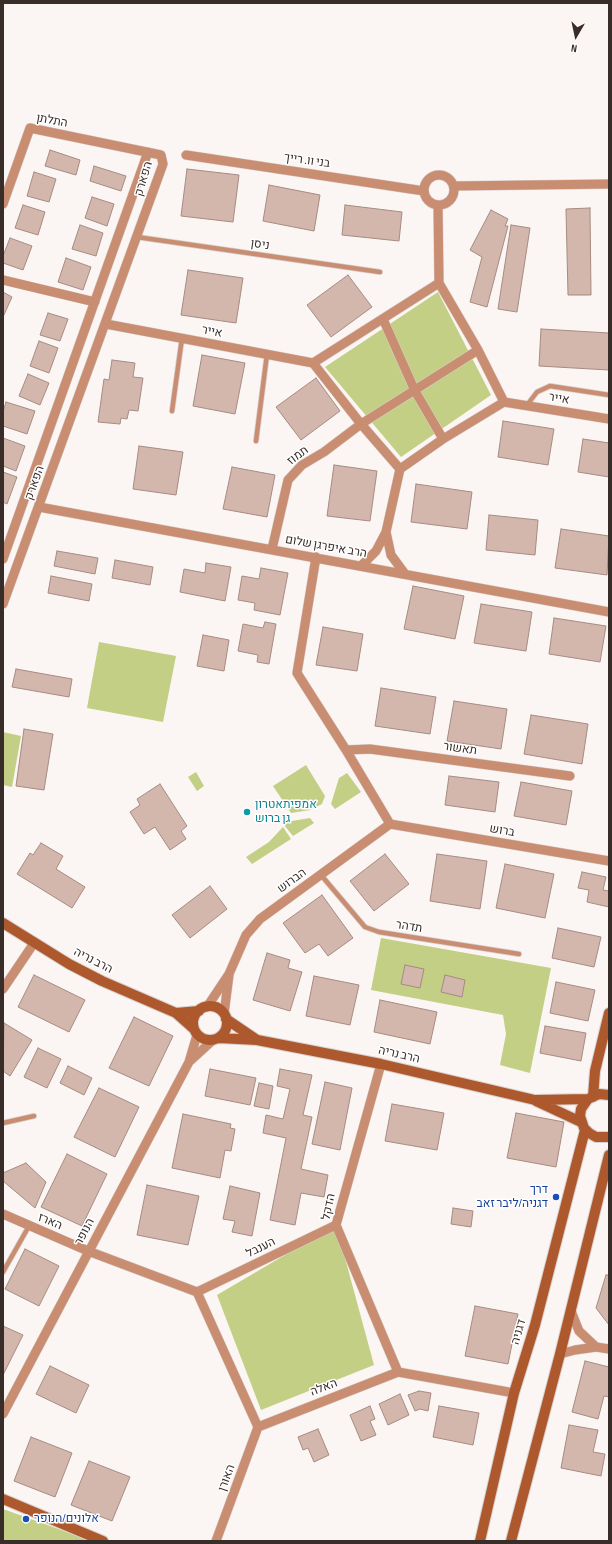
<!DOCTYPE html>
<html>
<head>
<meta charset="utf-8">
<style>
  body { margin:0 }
  #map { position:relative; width:612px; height:1544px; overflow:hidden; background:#fbf5f3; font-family:"Sofia Sans Condensed",sans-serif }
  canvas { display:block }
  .frame { position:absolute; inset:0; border:4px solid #382d29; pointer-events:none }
  .north { position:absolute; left:556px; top:16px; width:40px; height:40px; -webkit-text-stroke:3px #fff; paint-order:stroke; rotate:189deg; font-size:11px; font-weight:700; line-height:16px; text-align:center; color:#382d29 }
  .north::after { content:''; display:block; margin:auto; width:14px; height:18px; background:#382d29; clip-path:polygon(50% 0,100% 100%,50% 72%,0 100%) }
</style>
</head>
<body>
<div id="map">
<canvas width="612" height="1544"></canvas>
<div class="frame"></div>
<div class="north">N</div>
</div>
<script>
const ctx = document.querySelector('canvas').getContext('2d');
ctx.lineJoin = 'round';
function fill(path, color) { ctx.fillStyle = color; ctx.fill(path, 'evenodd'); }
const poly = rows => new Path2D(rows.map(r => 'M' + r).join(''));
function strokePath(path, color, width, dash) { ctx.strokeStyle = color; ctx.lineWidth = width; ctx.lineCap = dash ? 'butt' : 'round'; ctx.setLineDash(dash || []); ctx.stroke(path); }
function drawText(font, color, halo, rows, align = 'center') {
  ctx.font = font + ' "Sofia Sans Condensed",Heebo,sans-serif'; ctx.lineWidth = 3; ctx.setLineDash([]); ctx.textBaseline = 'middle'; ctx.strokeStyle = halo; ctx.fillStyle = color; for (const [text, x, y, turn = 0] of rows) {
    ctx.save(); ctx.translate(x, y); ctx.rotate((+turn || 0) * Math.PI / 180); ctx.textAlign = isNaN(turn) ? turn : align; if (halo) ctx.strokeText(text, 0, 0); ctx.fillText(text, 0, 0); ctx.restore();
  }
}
const green = poly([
  [438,292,491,395,401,457,325,367],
  [99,642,176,656,163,722,87,708],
  [3,732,21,736,12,787,3,785],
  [306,765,325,796,322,804,310,810,291,813,273,786],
  [196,772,204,786,197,791,188,777],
  [347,773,361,792,335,809,331,804,339,778],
  [310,818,314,823,293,836,284,825,292,821],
  [283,827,291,839,252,864,246,857,269,842],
  [381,938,551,968,530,1073,500,1065,506,1034,503,1015,371,990],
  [336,1225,374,1365,261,1410,217,1295],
  [3,1509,92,1541,3,1541]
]);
const building = poly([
  [50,150,80,160,76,175,45,166,50,150],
  [94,166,126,176,121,191,90,181,94,166],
  [187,169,239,175,233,222,181,216,187,169],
  [34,172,56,179,49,202,27,196,34,172],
  [269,185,320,195,314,231,263,221,269,185],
  [92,197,114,204,107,226,85,218,92,197],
  [23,205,45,212,38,235,15,228,23,205],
  [345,205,402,212,399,241,342,235,345,205],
  [590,208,591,295,568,295,566,209,590,208],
  [491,210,508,219,505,226,508,226,487,307,470,302,482,257,470,250,491,210],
  [80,225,103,233,96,256,72,249,80,225],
  [511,225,530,228,517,312,498,309,511,225],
  [10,238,32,246,23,270,3,263,3,256,10,238],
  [66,258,91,267,83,290,58,282,66,258],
  [188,270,243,278,236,323,181,315,188,270],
  [348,275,372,307,331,337,307,305,348,275],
  [3,292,12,297,3,317,3,292],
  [48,313,68,319,60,341,40,335,48,313],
  [541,329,609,333,609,370,539,366,541,329],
  [39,341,58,348,49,373,30,366,39,341],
  [202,355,245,363,235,414,193,406,202,355],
  [112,360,135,363,133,377,143,378,138,411,129,410,127,419,121,418,120,424,98,422,104,379,109,380,112,360],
  [28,374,49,383,40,405,19,396,28,374],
  [316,378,340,411,301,440,276,407,316,378],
  [6,402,35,411,27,434,3,426,3,412,6,402],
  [503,421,554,429,548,465,498,457,503,421],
  [3,438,25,446,16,471,3,466,3,438],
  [583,439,609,443,609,477,578,472,583,439],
  [139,446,183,452,176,495,133,489,139,446],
  [334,465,377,471,370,521,327,516,334,465],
  [232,467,275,475,267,517,223,509,232,467],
  [3,472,17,477,7,504,3,502,3,472],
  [416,484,472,492,467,529,411,522,416,484],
  [489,515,538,520,535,555,486,550,489,515],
  [561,529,609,536,607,575,555,568,561,529],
  [57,551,98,558,95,574,54,566,57,551],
  [115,560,153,567,150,585,112,578,115,560],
  [206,563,231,567,225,601,180,592,184,569,205,573,206,563],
  [261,568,288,573,280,615,254,610,255,603,238,600,242,576,259,579,261,568],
  [51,576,92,584,89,601,48,593,51,576],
  [413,586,464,596,455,639,404,629,413,586],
  [481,604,532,612,526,651,474,643,481,604],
  [554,618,606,626,600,662,549,654,554,618],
  [265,622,276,624,269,664,257,662,258,655,238,651,243,624,263,628,265,622],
  [323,627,363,634,357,671,316,665,323,627],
  [203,635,229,640,224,671,197,666,203,635],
  [16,669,72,679,69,697,12,687,16,669],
  [381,688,436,697,430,734,375,726,381,688],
  [454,701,507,709,501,749,447,741,454,701],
  [531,715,588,724,582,764,524,754,531,715],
  [24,729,53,734,44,790,16,786,24,729],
  [449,776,499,782,495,812,445,805,449,776],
  [521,782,572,791,566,825,514,816,521,782],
  [160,784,187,826,181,831,186,839,170,850,155,827,144,834,130,812,140,805,137,799,160,784],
  [41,843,63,856,56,869,85,887,72,908,17,874,30,853,33,855,41,843],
  [385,854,409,884,374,911,350,881,385,854],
  [437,854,487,861,480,909,430,901,437,854],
  [505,864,554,874,545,918,496,908,505,864],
  [582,872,606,877,603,890,609,891,609,907,587,902,589,890,578,888,582,872],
  [210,886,227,909,190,938,172,915,210,886],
  [322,895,353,938,328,956,319,944,305,953,283,923,322,895],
  [558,928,601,937,594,967,552,958,558,928],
  [267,953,290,960,288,968,302,972,290,1011,253,1000,267,953],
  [405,965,424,969,420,988,401,984,405,965],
  [34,975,85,1000,69,1032,18,1007,34,975],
  [445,975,465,980,462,997,441,992,445,975],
  [314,976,359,985,350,1025,306,1016,314,976],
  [556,982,595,990,588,1021,550,1013,556,982],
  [380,1000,437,1012,430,1044,374,1032,380,1000],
  [134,1017,173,1036,149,1086,109,1068,134,1017],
  [4,1023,32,1040,10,1076,3,1071,4,1023],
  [545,1026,586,1033,581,1061,540,1053,545,1026],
  [38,1048,61,1059,47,1088,24,1077,38,1048],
  [68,1066,92,1078,84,1095,60,1083,68,1066],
  [210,1069,256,1078,250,1105,205,1096,210,1069],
  [280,1069,312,1075,303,1115,312,1117,301,1169,328,1175,324,1197,301,1193,295,1225,270,1220,286,1138,263,1133,266,1115,283,1119,290,1089,277,1086,280,1069],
  [325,1082,352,1088,340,1150,312,1144,325,1082],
  [259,1083,273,1086,269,1109,254,1106,259,1083],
  [99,1088,139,1107,115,1157,74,1137,99,1088],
  [392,1104,444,1113,437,1150,385,1141,392,1104],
  [516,1113,564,1122,556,1167,507,1158,516,1113],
  [183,1114,231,1124,230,1128,235,1129,231,1151,225,1150,220,1178,172,1168,183,1114],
  [67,1154,107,1174,82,1226,41,1207,67,1154],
  [26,1163,46,1182,35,1208,3,1181,3,1173,26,1163],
  [147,1185,199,1196,188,1245,137,1235,147,1185],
  [230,1186,260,1193,252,1236,232,1232,235,1221,223,1219,230,1186],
  [453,1208,473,1211,471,1227,451,1224,453,1208],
  [25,1249,59,1266,39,1306,5,1289,25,1249],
  [606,1275,609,1275,609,1325,596,1308,606,1275],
  [475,1306,518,1314,508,1364,465,1356,475,1306],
  [3,1326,23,1335,3,1375,3,1326],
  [585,1361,609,1367,609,1397,604,1396,598,1419,572,1412,585,1361],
  [50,1366,89,1385,76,1413,36,1394,50,1366],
  [419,1391,431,1393,428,1411,420,1409,415,1411,408,1395,419,1391],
  [400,1394,409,1415,388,1425,379,1404,400,1394],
  [370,1406,375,1419,370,1421,376,1435,361,1441,350,1415,370,1406],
  [439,1406,479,1413,473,1445,433,1437,439,1406],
  [569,1425,598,1430,593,1452,605,1454,601,1476,561,1468,569,1425],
  [318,1429,329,1455,314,1462,308,1448,303,1450,298,1437,318,1429],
  [31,1437,72,1453,55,1497,14,1481,31,1437],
  [89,1461,130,1477,112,1521,71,1505,89,1461]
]);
const lane = poly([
  [137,237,380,272],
  [527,405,537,392,550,386,609,395],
  [172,411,182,338],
  [256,441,267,354],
  [321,875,365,927,379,932,519,954],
  [3,1123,34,1116],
  [3,1272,29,1226]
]);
const street = poly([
  [186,155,424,191],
  '424 190a15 15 0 1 1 30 0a15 15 0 1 1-30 0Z',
  [454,186,609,184],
  [3,204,30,128,161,155,163,164,3,604],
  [438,206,439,283],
  [3,280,95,302],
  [383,319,415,391,443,439],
  [106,324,313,363,361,424,400,469,443,439,504,402,609,419],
  [313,363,439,283,478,350,504,402],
  [39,507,609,612],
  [386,532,391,555,405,574],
  [272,549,288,480,302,465,324,452,361,424,478,350],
  [316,557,297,673,346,750,390,824],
  [3,559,148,152],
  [361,566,376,551,386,532,400,469],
  [346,750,370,749,570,776],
  [390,824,609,861],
  [3,989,34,943],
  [207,1007,229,974,246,935,260,919,390,824],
  [224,1014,229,975],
  [190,1061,213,1040],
  [381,1064,336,1225,398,1372],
  [3,1214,88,1251,197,1292,258,1427],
  [197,1292,336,1225],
  [571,1311,579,1331,596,1347],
  [560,1354,575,1350,596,1347,609,1349],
  [398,1372,514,1393],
  [3,1414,189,1062,197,1035],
  [258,1427,398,1372],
  [216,1541,258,1427]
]);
const secondary = poly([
  [3,923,69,964,102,981,176,1013,194,1029],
  '193 1023a17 17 0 1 1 34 0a17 17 0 1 1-34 0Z',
  [176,1013,199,1011],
  [226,1019,257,1040],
  [219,1038,257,1040,381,1064,535,1100,588,1099],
  [609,1095,599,1094,588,1099,581,1109,580,1116,584,1128,589,1133,596,1137,609,1137],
  [593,1097,595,1071,609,1013],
  [536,1101,581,1122],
  [3,1499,103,1541],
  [480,1541,514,1393,535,1325,585,1130],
  [511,1541,560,1354,609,1155]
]);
const markers = [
  [247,812,4,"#0f9aa8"],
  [556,1197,4,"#1a4fb4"],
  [26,1519,4,"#1a4fb4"]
];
const streetNames = [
  ["התלתן",52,121,10],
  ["בני וו. רייך",307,161,8],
  ["הפארק",144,179,-73],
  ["ניסן",260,245,8],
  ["אייר",212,332,11],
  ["אייר",559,399,9],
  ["תמוז",298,456,-37],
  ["הפארק",35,483,-70],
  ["הרב איפרגן שלום",326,547,10],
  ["תאשור",460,749,8],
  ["ברוש",502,831,10],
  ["הברוש",292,881,-36],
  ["תדהר",409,927,9],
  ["הרב נריה",93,961,27],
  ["הרב נריה",399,1055,13],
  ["הדקל",329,1207,-78],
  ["הארז",50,1222,23],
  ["הנופר",85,1232,-62],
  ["הענבל",261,1248,-26],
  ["דגניה",519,1332,-74],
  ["האלה",324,1388,-21],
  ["האורן",227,1478,-70]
];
const cultureNames = [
  ["אמפיתאטרון",255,805],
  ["גן ברוש",255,819]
];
const transitNames = [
  ["דרך",548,1190],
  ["דגניה/ליבר זאב",548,1204],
  ["אלונים/הנופר",34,1519,"left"]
];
fill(green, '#c3cf84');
fill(building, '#d3b7ad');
strokePath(building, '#a68b81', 1);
strokePath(lane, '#d8d1cf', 6);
strokePath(street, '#d8d1cf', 10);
strokePath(secondary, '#d8d1cf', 12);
strokePath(lane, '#c98e72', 4.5);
strokePath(street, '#c98e72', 9);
strokePath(secondary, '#ad592d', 10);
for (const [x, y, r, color] of markers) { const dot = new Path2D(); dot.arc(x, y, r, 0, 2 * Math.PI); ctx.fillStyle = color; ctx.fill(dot); strokePath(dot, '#fff', 1.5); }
drawText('12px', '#382d29', '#fff', streetNames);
drawText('12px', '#0d838f', '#fff', cultureNames, 'left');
drawText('12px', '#164399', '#fff', transitNames, 'right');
</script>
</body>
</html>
